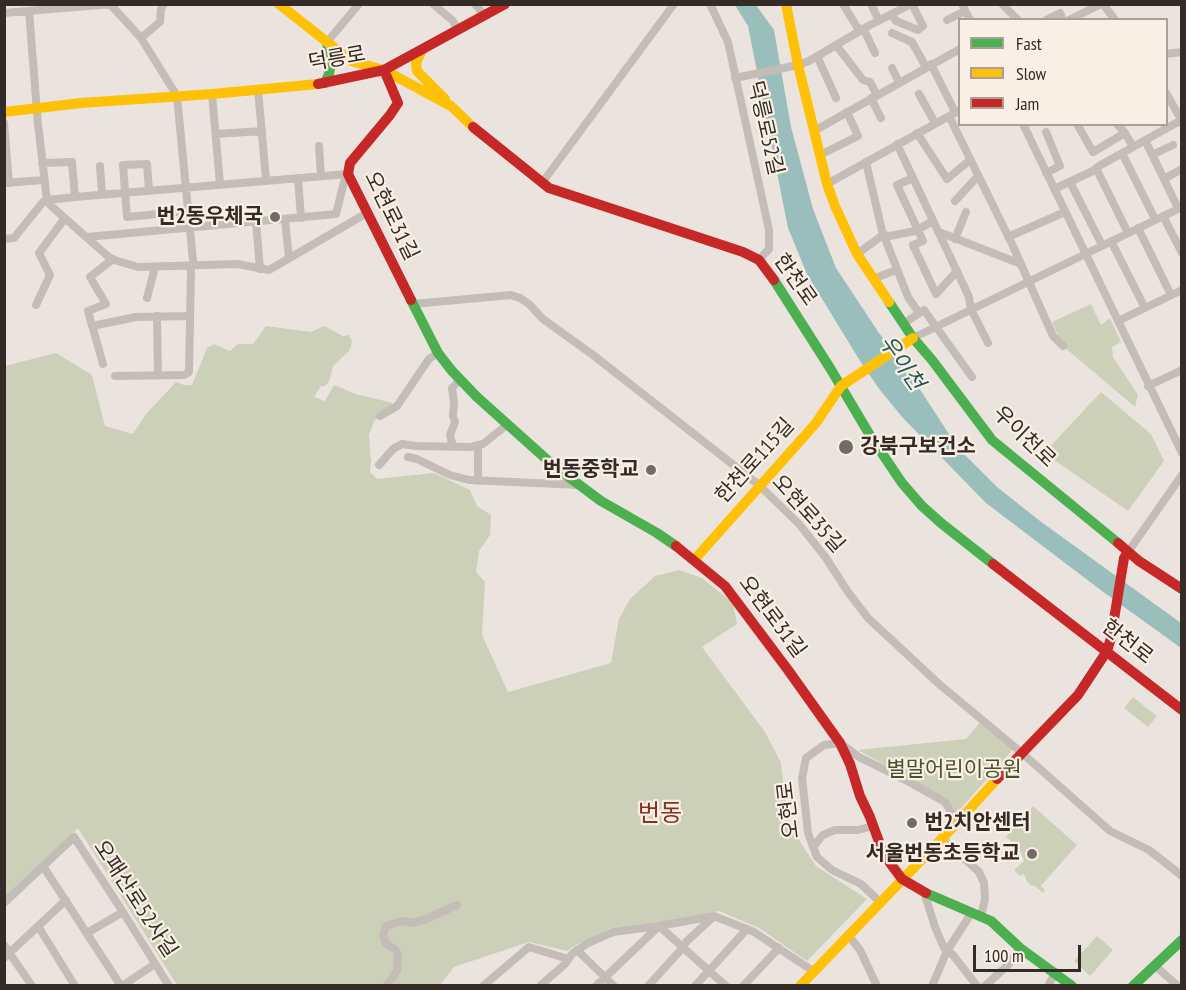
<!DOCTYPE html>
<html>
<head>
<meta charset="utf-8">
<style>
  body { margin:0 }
  #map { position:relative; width:1186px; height:990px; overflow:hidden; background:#ebe4de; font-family:"PT Sans Narrow",sans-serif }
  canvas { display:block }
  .frame { position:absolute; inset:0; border:6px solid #342a26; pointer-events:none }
  .legend { position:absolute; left:958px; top:18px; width:210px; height:108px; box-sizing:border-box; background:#f9efe4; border:2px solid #aaa098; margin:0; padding:8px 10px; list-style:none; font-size:18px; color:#342a26 }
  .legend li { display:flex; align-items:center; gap:12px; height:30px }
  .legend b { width:30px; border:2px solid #aaa098 }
  .scale { position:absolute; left:973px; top:945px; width:108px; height:27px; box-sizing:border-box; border:3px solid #342a26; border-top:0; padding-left:8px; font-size:18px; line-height:21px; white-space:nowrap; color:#342a26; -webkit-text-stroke:4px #f9efe4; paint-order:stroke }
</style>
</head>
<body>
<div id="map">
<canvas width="1186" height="990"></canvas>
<div class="frame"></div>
<ul class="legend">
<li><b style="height:8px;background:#4caf50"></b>Fast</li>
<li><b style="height:8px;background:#ffc107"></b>Slow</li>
<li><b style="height:8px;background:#c62828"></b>Jam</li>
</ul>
<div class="scale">100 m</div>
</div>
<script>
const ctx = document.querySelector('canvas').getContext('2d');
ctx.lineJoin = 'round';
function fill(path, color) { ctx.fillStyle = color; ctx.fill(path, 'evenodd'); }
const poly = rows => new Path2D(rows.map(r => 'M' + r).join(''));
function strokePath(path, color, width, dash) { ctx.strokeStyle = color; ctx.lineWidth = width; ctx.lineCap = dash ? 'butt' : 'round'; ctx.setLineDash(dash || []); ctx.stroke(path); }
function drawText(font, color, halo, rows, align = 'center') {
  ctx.font = font + ' "PT Sans Narrow","Noto Sans KR",sans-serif'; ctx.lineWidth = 4.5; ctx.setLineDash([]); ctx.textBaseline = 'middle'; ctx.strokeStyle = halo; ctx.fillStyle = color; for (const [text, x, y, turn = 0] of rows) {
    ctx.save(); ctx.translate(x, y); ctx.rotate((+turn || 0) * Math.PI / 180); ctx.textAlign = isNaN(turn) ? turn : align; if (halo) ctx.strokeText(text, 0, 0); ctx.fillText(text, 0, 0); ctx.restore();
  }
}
const green = poly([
  [1091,304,1101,325,1110,318,1121,342,1112,347,1113,357,1138,395,1135,407,1063,346,1052,322],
  [266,326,311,332,324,326,343,336,349,335,352,341,350,350,333,366,329,382,325,386,321,386,314,397,325,401,334,385,356,394,393,403,374,421,369,435,371,461,370,472,377,479,434,473,470,490,477,506,491,515,490,535,479,551,476,572,485,582,482,635,508,692,611,663,619,619,630,599,655,576,679,570,702,578,733,603,737,624,702,647,765,732,781,763,788,823,816,866,867,899,807,961,759,928,719,911,670,921,611,928,576,945,567,951,529,942,454,967,439,986,177,985,78,828,5,899,5,366,56,353,92,375,105,426,133,434,146,414,176,382,184,385,192,385,207,348,214,344,230,351,238,344,253,344],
  [1101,392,1151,434,1164,461,1128,511,1044,453],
  [1133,697,1157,716,1148,727,1124,708],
  [982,720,1015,747,956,814,941,797,858,750,966,739],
  [1033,806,1077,845,1041,886,1045,890,1043,893,1035,886,1030,885,1028,882,1026,881,1026,877,1023,874,1020,876,1014,870,1024,861,1019,848,1006,837],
  [1097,936,1113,950,1090,976,1074,961]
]);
const water = poly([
  [735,5,756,5,774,30,791,127,813,209,836,268,879,333,908,371,958,448,997,487,1040,521,1181,623,1181,648,1102,591,986,503,903,418,880,390,860,361,807,274,788,228,748,26]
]);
const street = poly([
  [110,4,141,38,177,96,193,261,191,270,189,372,184,375,115,376],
  [433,4,452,20,459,30],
  [475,4,485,16],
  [710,4,728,42,769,230,769,249,759,260],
  [843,4,857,27,865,32,875,53],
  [871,4,879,21],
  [962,4,970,20],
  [1002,4,1018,20],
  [1103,4,1115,20],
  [29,11,38,124,47,200,50,205,111,259,138,267,237,264,269,270,367,213],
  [4,13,112,4],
  [891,14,896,21,918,30,923,26,912,4],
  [947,20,965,11],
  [1046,20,1060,13,1063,20],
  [1069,20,1101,4],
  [892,33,912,42,926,67],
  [141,38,160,22,161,9,164,4],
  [327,42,359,4],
  [836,45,863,80,870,82,877,95],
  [1166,54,1182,52],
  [817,56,836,98],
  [931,64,955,112],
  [892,68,899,82],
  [735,78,798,65,809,61,870,25,911,4],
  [258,89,266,180],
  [1166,93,1182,121],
  [212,94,220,184],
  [919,94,935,123],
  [871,98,881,118],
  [949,116,1012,244,1053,336,1063,346],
  [4,123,9,183],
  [1023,124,1182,453],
  [1077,124,1093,152,1125,133],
  [1117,124,1125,133,1133,147],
  [814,131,960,49],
  [1046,132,1060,166,1046,173],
  [917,133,947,179,970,160],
  [216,134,262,131],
  [1145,140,1178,208],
  [897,144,969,297,971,309,988,343],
  [319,146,321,176],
  [1122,153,1155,219],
  [820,155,858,136,847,112],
  [1152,155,1173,145],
  [866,162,882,231,908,297,919,313],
  [42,163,72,162,75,197],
  [100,166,102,194],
  [1096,168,1128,233],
  [298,178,301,218],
  [913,178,897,185,923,241,913,245,936,294,957,271],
  [1164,179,1180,170],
  [1070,182,1102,245],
  [4,183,44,180],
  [542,183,674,4],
  [827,184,960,110],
  [1054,189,1093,171,1099,166,1176,123,1182,122],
  [149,190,147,164,123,165,127,217,189,211],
  [955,201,978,176],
  [1163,216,1182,253],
  [285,219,289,258],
  [256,222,260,269],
  [1138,228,1171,295],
  [939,232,1021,264],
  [1008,237,1065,212],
  [4,239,14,238,43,202,47,200,75,197,348,174,344,182,336,214,87,237],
  [955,239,966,212],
  [1111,241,1145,308],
  [857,254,883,235,890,236,915,231,933,221],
  [873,279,896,270],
  [147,298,155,267],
  [413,304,511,295,520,298,529,304,543,319,593,355,759,485,799,524,826,558,848,592,868,618,939,684,1022,753,1110,831,1149,850,1182,876],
  [36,305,50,275,39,253,65,218],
  [157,316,158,376],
  [1118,321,1182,290],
  [903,324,924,310,972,377],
  [92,326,136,317,190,316],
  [913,338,1182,207],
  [103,364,88,311,106,304,90,277,113,259],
  [1148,386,1182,370],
  [380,416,397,406,429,359,438,353],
  [478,445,478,481],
  [453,447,450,435,455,422,453,416,454,402,452,388,460,380],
  [408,457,417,459,450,475,469,480,579,485],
  [379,465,393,449,402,444,416,446,471,447,483,444,508,424],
  [1128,552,1182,475],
  [942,838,979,872,984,883,985,899,981,916],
  [813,847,823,835,835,830,858,830,873,826],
  [43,866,121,986],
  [924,892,935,927,944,948,953,955,977,986],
  [880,902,861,884,832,870,817,857,808,833,805,805,802,778,806,758,824,745,840,743,859,757,911,783,945,802,953,815,955,825],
  [4,903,74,837,123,912,169,986],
  [38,926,75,986],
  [659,926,726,986],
  [87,933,123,912],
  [848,935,860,950,877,986],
  [4,945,32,986],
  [577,950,614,986],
  [4,958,66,900],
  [1154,965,1178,986],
  [122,986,155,964],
  [386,986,397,971,398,954,395,949,386,944,383,935,386,926,402,921,412,923,424,920,457,905],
  [483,986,529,947,568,959],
  [540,986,565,964,572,954,588,943,613,932,659,926,714,916,754,932,813,971],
  [596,986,659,926],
  [648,986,679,952,686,942,713,917],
  [695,986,747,929],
  [743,986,779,948],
  [932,986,947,951,972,912],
  [985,986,1008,965,1020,948],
  [1048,986,1056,972]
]);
const fast = poly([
  [325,83,329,74,331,63,327,43],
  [774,280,830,368,871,437,902,483,922,506,941,523,993,564],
  [411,300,438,353,452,371,477,397,554,466,601,501,657,533,676,546],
  [889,302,913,338,932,360,992,440,1118,543],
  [926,893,991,921,1020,948,1072,986],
  [1133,986,1182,940]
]);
const slow = poly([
  [279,4,351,61,384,70,451,106,473,127],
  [786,4,798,65,827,184,835,206,857,254,889,302],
  [422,50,416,63,417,71,445,99],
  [4,112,81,103,212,94,318,84],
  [695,559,816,423,841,386,913,338],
  [800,986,955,825,997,779]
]);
const jam = poly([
  [384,70,398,103,390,115,350,163,348,174,411,300],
  [318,84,384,70,505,4],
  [473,127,549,188,743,252,759,260,774,280],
  [1118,543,1139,561,1182,589],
  [676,546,725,586,788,670,840,743,850,764,860,796,870,817,882,850,890,863,902,879,926,893],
  [993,564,1182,710],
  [997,779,1078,695,1107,651,1111,638,1124,558,1128,552]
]);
const markers = [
  [275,217,6,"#746b66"],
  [846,447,8,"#746b66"],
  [651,470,6,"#746b66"],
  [912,823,6,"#746b66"],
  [1032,854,6,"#746b66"]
];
const streetNames = [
  ["덕릉로",337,59,-10],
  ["덕릉로52길",765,128,77],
  ["오현로31길",391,216,64],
  ["한천로",795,280,55],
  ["우이천로",1024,437,44],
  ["한천로115길",755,461,-48],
  ["오현로35길",808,514,48],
  ["오현로31길",772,617,53],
  ["한천로",1127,642,38],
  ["오현로",789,810,-97],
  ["오패산로52사길",135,899,57]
];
const poiNames = [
  ["번2동우체국",263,217],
  ["강북구보건소",860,447,"left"],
  ["번동중학교",639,470],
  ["번2치안센터",924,823,"left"],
  ["서울번동초등학교",1020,854]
];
const parkNames = [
  ["별말어린이공원",954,770]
];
const waterNames = [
  ["우이천",901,363,55]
];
const quarterNames = [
  ["번동",660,814]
];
fill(green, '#cdd0b8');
fill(water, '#9abebc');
strokePath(street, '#c4bcb7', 8);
strokePath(fast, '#4caf50', 10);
strokePath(slow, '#ffc107', 10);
strokePath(jam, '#c62828', 10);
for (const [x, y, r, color] of markers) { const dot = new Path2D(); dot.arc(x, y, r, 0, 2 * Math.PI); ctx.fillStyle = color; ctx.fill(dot); strokePath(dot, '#f9efe4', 2); }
drawText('21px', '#342a26', '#f9efe4', streetNames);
drawText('bold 21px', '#342a26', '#f9efe4', poiNames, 'right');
drawText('21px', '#46532a', '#f9efe4', parkNames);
drawText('italic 22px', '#1c5556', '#f9efe4', waterNames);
drawText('24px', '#83321f', '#f9efe4', quarterNames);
</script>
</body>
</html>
